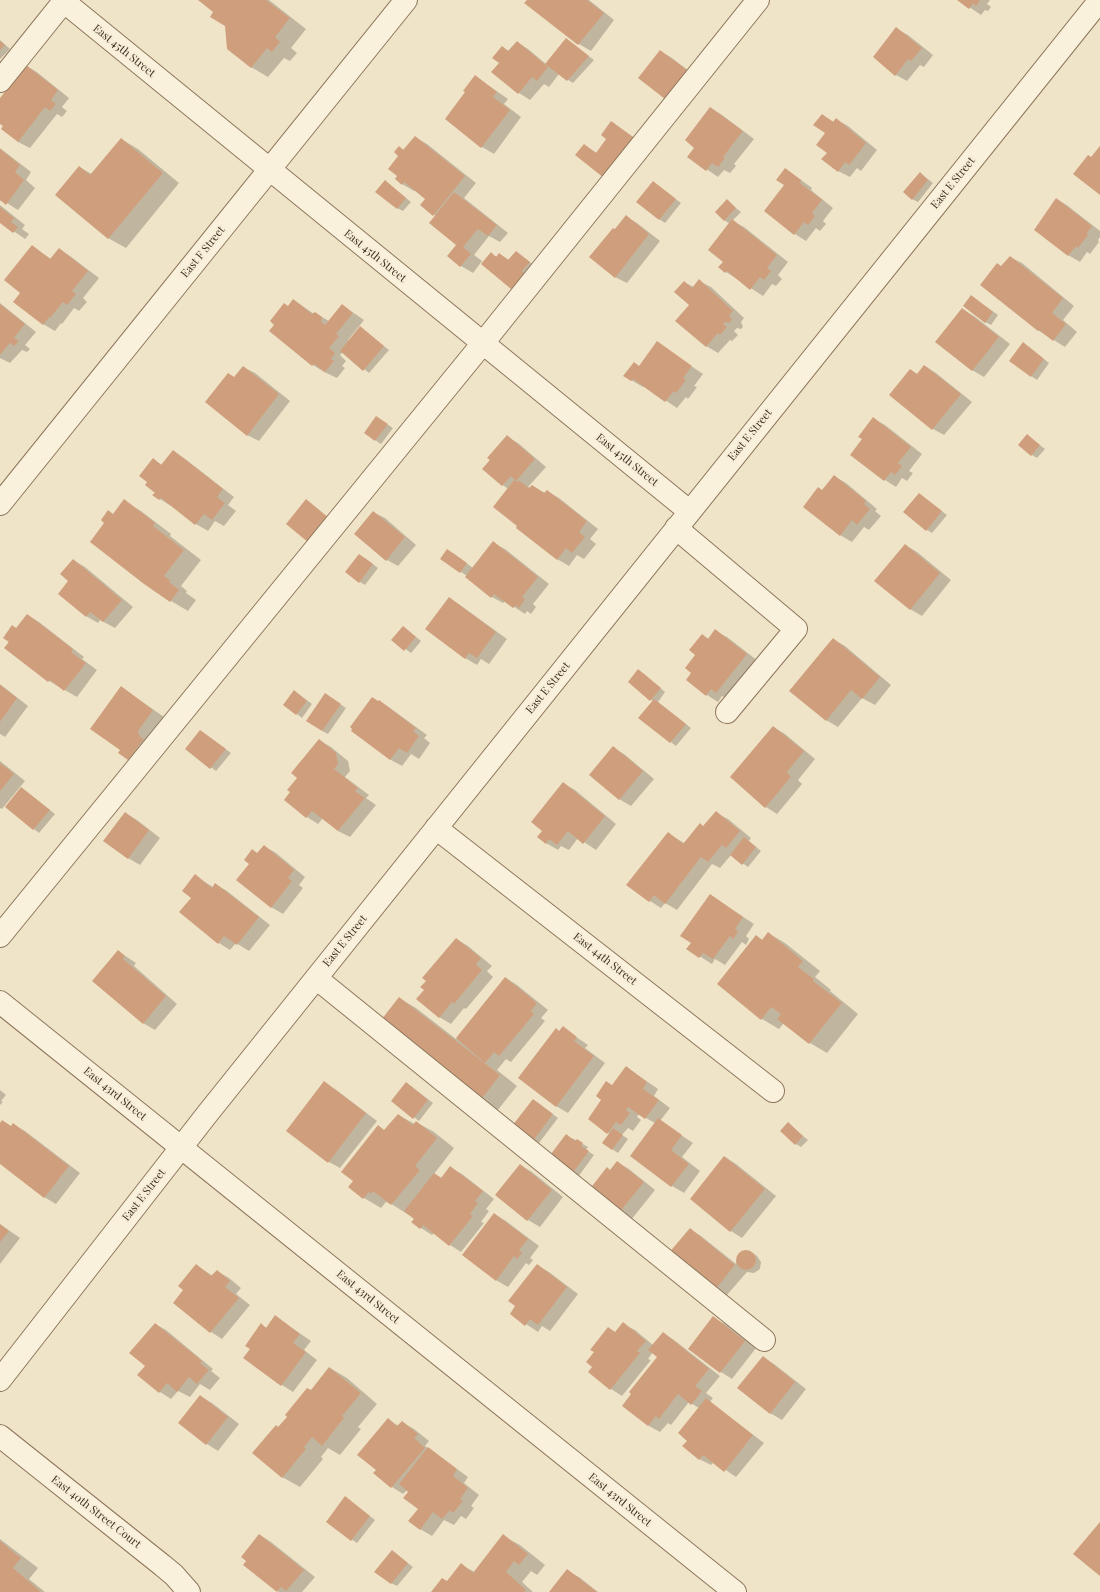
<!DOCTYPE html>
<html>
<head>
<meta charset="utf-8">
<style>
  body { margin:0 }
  canvas { display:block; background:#f0e4c8 }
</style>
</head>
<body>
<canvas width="1100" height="1592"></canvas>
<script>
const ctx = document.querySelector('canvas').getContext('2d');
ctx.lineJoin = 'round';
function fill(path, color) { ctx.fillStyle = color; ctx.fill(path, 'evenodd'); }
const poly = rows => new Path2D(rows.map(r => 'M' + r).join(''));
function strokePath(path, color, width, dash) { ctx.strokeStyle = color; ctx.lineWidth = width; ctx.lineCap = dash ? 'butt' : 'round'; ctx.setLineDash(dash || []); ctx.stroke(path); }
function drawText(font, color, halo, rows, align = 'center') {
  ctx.font = font + ' "Playfair Display",serif'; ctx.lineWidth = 4; ctx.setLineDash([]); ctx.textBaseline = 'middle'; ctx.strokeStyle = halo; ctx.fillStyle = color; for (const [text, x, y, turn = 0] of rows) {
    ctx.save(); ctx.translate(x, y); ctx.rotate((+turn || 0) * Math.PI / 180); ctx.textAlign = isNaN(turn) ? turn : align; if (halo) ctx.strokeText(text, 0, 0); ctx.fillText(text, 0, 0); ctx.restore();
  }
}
const shadow = poly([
  [200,0,269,0,306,29,291,48,297,53,290,61,284,58,268,77,251,67,226,26,215,12],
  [528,0,589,0,614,20,591,51,579,44,526,3],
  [959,0,990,0,987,4,991,7,988,11,985,10,981,15],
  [897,29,908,35,933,55,924,67,920,65,907,81,896,75],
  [566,39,594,60,573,83,559,74,549,87,544,84,530,100,519,93,492,72,500,63,502,47,509,51,517,42,528,49,546,64],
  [0,40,10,49,0,59],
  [660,51,672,58,698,78,677,105],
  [27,66,38,73,69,98,62,107,67,111,62,117,57,114,30,148,18,142,0,123,0,100],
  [475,76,508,99,504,104,521,117,494,154,482,147,447,118,467,92],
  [711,108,722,115,754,139,734,164,736,166,730,173,724,170,718,177,689,157,696,147],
  [822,115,834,122,837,120,848,126,877,150,861,171,857,168,850,177,838,171,828,153],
  [612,122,644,145,605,177,584,145,597,153,608,139],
  [415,137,427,144,476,183,464,198,508,233,500,242,489,236,474,255,482,261,473,273,461,266,449,256,458,245,436,216,421,205,426,199,415,190,414,191,402,184,399,176,399,147,404,150],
  [121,139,138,149,179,183,126,248,108,238,79,167,92,174],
  [0,148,31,172,26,180,35,188,18,210,2,200,0,201],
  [786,169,812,188,811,190,833,208,823,221,826,224,820,231,816,228,806,241,795,234,765,211,785,185],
  [920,173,933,183,918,202,912,199],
  [653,182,681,203,665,223,659,219],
  [390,185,411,202,403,211,397,208],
  [1057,199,1068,206,1100,231,1100,237,1098,240,1099,242,1090,254,1087,252,1080,262,1068,255],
  [727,201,741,212,732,221,744,227,788,262,778,275,782,279,776,286,772,284,763,296,726,272,724,261,730,224,724,220],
  [0,205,25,225,22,229,29,234,25,239,0,222],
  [626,217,637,223,660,241,627,283,615,277,615,230],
  [32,246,51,259,59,249,70,256,99,278,83,298,87,302,79,311,74,308,62,324,61,323,55,331,43,324,22,292],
  [516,252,535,266,517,291,512,288,491,254,497,257,500,254,509,260],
  [1010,257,1022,263,1074,306,1063,320,1077,332,1065,347,1039,331,981,285,1002,267],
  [699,281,711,287,744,318,741,322,743,327,741,329,737,328,734,331,738,335,732,341,730,340,718,353,706,346,684,282,694,287],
  [294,300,314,314,315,313,329,321,342,305,364,320,348,340,349,341,361,328,389,350,369,373,343,352,340,355,346,361,342,366,345,368,337,378,324,372,313,365,270,331],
  [977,300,998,315,991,325,985,322],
  [0,303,36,332,25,345,30,349,27,352,22,350,10,363,0,358],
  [962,309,974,316,1010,344,984,377,972,370],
  [657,343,703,374,694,386,697,387,688,399,686,397,677,408,644,386,643,387,631,380],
  [1029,347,1049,363,1037,380,1031,376],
  [925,366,936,373,972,402,944,435,933,429,911,370,918,375],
  [243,367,255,373,290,401,259,441,247,435],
  [874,419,885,425,922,454,909,471,913,473,907,481,902,478,896,487,885,480,863,439],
  [382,421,393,428,381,444,365,433],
  [1027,435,1045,449,1037,458,1032,455],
  [507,437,518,443,546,467,528,487,530,488,532,486,545,493,547,491,559,498,598,529,590,539,596,544,584,559,577,555,569,566,557,559,519,526,508,489,483,469],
  [173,451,184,458,234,497,228,505,236,511,224,526,215,521,208,531,196,524,172,505,171,506,160,499,148,482,153,459,162,465],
  [834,476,846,483,877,509,875,511,881,516,869,530,864,527,852,542,840,535,823,491],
  [919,494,947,515,932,533,927,530],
  [124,501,141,511,171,534,170,536,201,560,181,586,187,591,186,593,196,600,188,611,171,601,113,514],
  [373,512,385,518,416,545,398,566,387,560],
  [493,543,505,549,549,584,533,604,536,607,531,614,527,611,525,614,505,601,503,603,492,597,467,576,442,559,453,553,473,568],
  [905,545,917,552,951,580,922,616,910,609],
  [365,558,378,568,365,585,360,582],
  [73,560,85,567,133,607,115,628,100,620,98,623,86,616,70,581],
  [449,598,460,605,507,639,489,664,481,659,477,665,465,658],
  [28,615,39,622,84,657,82,659,97,670,77,697,49,681,5,648,16,629],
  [404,627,421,641,411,653,393,640],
  [715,631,727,637,758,661,728,699,722,696,718,702,707,695,693,672,702,635,709,639],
  [833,639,845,646,891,685,875,705,862,698,838,727,826,720],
  [644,674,665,692,658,702,691,728,676,746,640,718,653,701,629,682],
  [0,684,28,706,5,737,0,734],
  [121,687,164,717,141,766,120,753,121,750],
  [300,695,312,704,302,718,284,704],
  [331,698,346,708,328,734,322,731],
  [379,701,390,708,427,735,424,738,430,743,419,759,411,754,402,766,391,760,352,731],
  [773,727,785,734,815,759,798,780,802,784,777,814,766,807],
  [201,731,231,753,216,771,187,749],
  [319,740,331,747,348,761,350,771,345,777,369,795,366,798,376,805,350,837,338,831,323,818,318,824,307,817,292,792],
  [613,748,624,754,654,779,631,806,619,799],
  [0,761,25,781,2,809,0,808],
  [563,783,575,790,616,824,596,850,578,838,569,850,561,846,558,850,546,843,543,830],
  [22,788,55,814,39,833,6,807],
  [125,813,137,820,160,838,140,865,128,858],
  [716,813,728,819,751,838,749,841,761,851,748,867,731,855,720,868,712,864,677,910,665,903,661,908,650,901,628,884,668,833,684,843,704,827],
  [264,846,276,853,305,877,299,885,303,888,283,914,271,907,258,854],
  [195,876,213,887,215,884,227,891,270,925,249,951,236,943,230,950,219,943,181,912,192,898],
  [710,895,754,924,746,936,749,939,746,945,742,942,725,965,715,959,712,964,688,949,692,943],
  [768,933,785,943,820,971,815,977,831,990,830,991,858,1014,827,1053,810,1043,784,1023,779,1029,762,1019,757,937,763,940],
  [456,939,468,946,492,966,487,971,493,977,466,1009,464,1008,451,1024,439,1017,425,990,427,981],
  [118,951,136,963,134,966,177,1004,155,1030,143,1023],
  [506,978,517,985,548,1010,541,1018,545,1021,511,1062,506,1059,497,1070,517,1086,497,1111,480,1101,399,998,416,1008,456,1039],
  [563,1028,588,1045,585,1048,605,1063,568,1113,556,1106,560,1032],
  [626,1067,658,1089,654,1096,670,1108,660,1121,693,1143,682,1157,700,1171,684,1193,672,1186,631,1156,655,1123,639,1114,637,1117,641,1120,633,1131,628,1128,622,1135,628,1139,618,1153,603,1143,610,1134,608,1133,613,1086],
  [324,1083,335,1089,377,1121,340,1168,329,1162],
  [407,1083,433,1103,419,1121,393,1101],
  [0,1090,6,1095,1,1101,3,1102,0,1105],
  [538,1103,558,1118,539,1143,533,1140],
  [398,1115,415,1124,416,1122,434,1132,454,1148,434,1174,442,1178,450,1168,462,1174,494,1199,486,1209,489,1211,481,1222,484,1223,461,1252,450,1245,434,1233,432,1235,421,1228,415,1219,390,1203,386,1202,381,1208,364,1198,350,1187,354,1181,378,1126,385,1131],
  [0,1124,12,1127,13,1124,25,1131,80,1173,56,1204,44,1197,0,1163],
  [788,1124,808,1140,801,1147,796,1144],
  [572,1138,588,1147,586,1150,594,1155,578,1177,572,1174],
  [725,1157,736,1164,776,1196,742,1238,731,1231],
  [617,1162,629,1169,655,1190,631,1220,619,1213,611,1171],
  [520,1165,532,1172,563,1197,540,1227,528,1220,496,1195],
  [494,1214,506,1221,539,1246,530,1258,533,1260,529,1265,526,1263,508,1287,496,1280],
  [0,1224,20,1238,0,1264],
  [690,1229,701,1236,736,1264,738,1255,744,1251,751,1252,757,1256,761,1262,760,1269,754,1273,747,1272,726,1296,715,1290],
  [196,1265,213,1276,217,1271,229,1278,241,1288,236,1294,250,1305,222,1339,211,1332,174,1303,184,1290],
  [537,1265,549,1272,578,1294,550,1331,542,1326,538,1332,511,1314,517,1306],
  [276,1317,311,1341,304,1350,317,1360,293,1392,282,1385,245,1358,251,1349,261,1325,267,1328],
  [713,1318,725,1324,756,1348,732,1379,721,1372,690,1348],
  [155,1324,166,1330,213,1369,211,1371,220,1378,210,1390,200,1384,190,1397,178,1391,171,1399,160,1392,146,1366],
  [623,1324,635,1330,653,1345,663,1333,674,1340,720,1376,706,1393,713,1398,710,1402,764,1443,736,1477,714,1462,711,1465,699,1459,688,1440,699,1408,689,1402,671,1425,668,1423,660,1432,649,1426,623,1405,659,1357,653,1352,648,1359,651,1360,622,1396,611,1389,589,1372],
  [763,1357,774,1364,806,1389,782,1420,770,1413],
  [330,1368,347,1378,377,1404,358,1427,361,1429,340,1455,328,1448,321,1457,323,1459,300,1487,282,1477,279,1428],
  [200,1396,212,1403,239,1424,218,1451,207,1444,179,1423],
  [388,1420,399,1426,402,1422,414,1429,429,1441,425,1446,468,1477,464,1483,479,1495,471,1506,474,1508,466,1519,461,1516,454,1525,444,1520,432,1536,420,1529,419,1509,409,1492,407,1490,403,1494,392,1487,377,1470],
  [350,1501,375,1520,357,1543,327,1522],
  [260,1535,271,1542,315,1577,302,1592,279,1592,245,1564],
  [503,1536,520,1545,545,1565,537,1575,531,1571,522,1582,533,1592,433,1592,448,1582,461,1565,475,1572],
  [0,1539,38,1568,29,1579,45,1592,0,1592],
  [392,1551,413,1567,397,1586,391,1583],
  [567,1571,579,1577,598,1592,551,1592]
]);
const building = poly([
  [198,0,266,0,290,18,275,37,280,42,272,52,267,48,251,68,227,49,225,26,210,17,213,12],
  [527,0,587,0,604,13,578,45,524,3],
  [957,0,980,0,976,6,973,3,969,9],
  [896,27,922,48,911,61,908,59,895,76,873,57],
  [566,38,589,56,567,81,545,64],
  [0,41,5,45,0,50],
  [517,41,548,67,537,81,532,77,518,94,491,72,499,63,492,58,502,46,508,51],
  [660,50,687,70,665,99,638,78],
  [26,65,58,90,51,100,56,104,50,111,45,107,18,142,1,129,3,126,0,124,0,98],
  [475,75,497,92,493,97,510,110,481,148,445,119,465,92,463,91],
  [710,107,743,131,723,157,725,158,718,167,712,163,706,171,687,157,694,148,685,140],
  [822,114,833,122,836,118,866,143,849,165,845,162,838,172,821,159,827,153,816,145,825,133,813,125],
  [611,121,633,137,604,178,575,155,584,144,596,153,606,139,601,135],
  [415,136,465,176,433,216,420,205,425,199,404,182,402,185,395,179,397,176,388,169,398,156,394,152,399,146,403,150],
  [121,138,163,173,108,239,55,195,79,166,90,175],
  [1100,146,1100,195,1073,174,1088,155,1091,157],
  [0,149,20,165,15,172,24,180,6,205,0,200],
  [785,168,801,180,800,183,822,200,812,213,815,216,808,225,804,222,794,235,764,211,784,185,776,180],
  [920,172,928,180,912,200,903,192],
  [385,180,406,198,397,209,375,192],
  [653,181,676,199,659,220,636,202],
  [454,192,497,225,488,236,478,229,463,247,471,254,460,267,447,256,456,245,429,223],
  [1056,198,1092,226,1087,233,1088,235,1078,248,1076,246,1068,256,1034,230],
  [727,199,736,208,724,221,715,212],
  [0,207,14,218,11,222,18,227,13,233,0,223],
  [626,215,649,234,615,278,589,257,613,228,615,229],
  [732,219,777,255,767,268,771,271,764,280,760,277,750,290,727,271,725,273,718,267,723,262,708,250],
  [32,245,50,259,59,248,88,271,72,291,76,294,67,305,63,302,50,318,49,317,43,325,13,302,20,293,4,280],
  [516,251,530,262,522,271,524,273,511,289,481,264,491,252,496,257,499,253,508,260],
  [1010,256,1063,298,1052,313,1066,324,1053,341,1039,330,1038,331,980,285,997,263,1001,266],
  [699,279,733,311,729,315,732,320,729,323,725,322,723,324,727,327,720,335,718,333,706,347,675,321,689,305,674,292,684,281,692,288],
  [971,295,993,312,985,323,963,306],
  [293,299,312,314,315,312,322,317,321,322,325,325,342,304,353,313,336,334,339,336,329,348,335,353,331,359,334,361,325,372,314,364,312,366,269,331,274,325,270,321,284,303,288,306],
  [0,304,25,324,14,338,19,341,14,346,10,343,0,355],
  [962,308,999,337,972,371,935,342],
  [360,326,384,346,363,371,340,351],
  [657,341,692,366,683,378,686,380,676,393,674,391,665,402,633,379,631,381,623,376,634,362,639,366],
  [1023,342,1044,359,1031,377,1009,361],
  [924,365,961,394,932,430,889,395,910,369,917,374],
  [243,366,279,394,247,436,205,402,228,373,234,377],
  [376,416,388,424,375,441,364,433],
  [873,417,911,447,898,463,902,466,895,475,891,472,884,481,850,455,862,439,858,437],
  [1027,434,1040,445,1031,456,1018,445],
  [507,435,535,459,516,481,511,476,502,486,482,469,490,460,487,458],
  [173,450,223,489,217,497,225,503,212,520,204,514,195,525,161,498,159,500,152,495,155,493,145,485,147,482,139,476,153,458,161,465],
  [834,475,866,501,864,504,870,509,857,525,852,520,840,536,803,507,818,487,822,490],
  [514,480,517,482,518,480,529,488,532,485,544,493,547,490,587,521,579,532,585,537,572,553,566,548,557,560,516,528,517,526,493,507],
  [919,493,942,511,926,531,903,512],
  [124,499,155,523,153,526,184,550,164,576,170,580,169,582,179,590,170,602,144,584,90,542,104,523,101,520,108,510,113,514],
  [306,499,329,518,309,543,286,524],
  [373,511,405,537,386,561,354,534],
  [493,541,538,577,522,597,525,599,519,608,516,605,513,608,494,594,491,598,465,577],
  [905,544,940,573,910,610,874,581],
  [447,549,467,563,460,573,440,559],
  [359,554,373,564,359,583,345,572],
  [73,559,122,600,103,622,90,612,86,617,58,594,68,581,60,574],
  [449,597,496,632,477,658,469,653,465,659,425,629],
  [27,614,73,649,71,652,86,663,64,691,50,680,48,682,4,648,9,642,3,638,12,625,16,628],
  [403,626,416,637,404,651,391,640],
  [715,629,747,654,716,693,711,689,706,696,686,680,691,673,685,668,695,655,689,650,702,634,708,639],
  [833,638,880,677,862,699,851,690,826,721,789,691],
  [638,669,661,688,650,701,628,682],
  [0,685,17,698,0,722],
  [121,686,153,710,138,731,140,737,144,739,128,760,118,753,120,750,90,729],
  [294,690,307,701,296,715,283,705],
  [325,693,341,704,322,731,306,721],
  [372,697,378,701,379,700,416,728,413,731,419,736,407,753,399,748,390,760,351,731,352,729,350,727],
  [654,699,686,724,670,743,638,718],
  [773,726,804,751,787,772,791,777,765,808,730,777],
  [200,730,226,749,210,769,185,749],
  [319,739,336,753,338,764,334,769,358,788,355,791,365,798,338,831,312,811,306,818,284,800,290,792,287,790,297,778,291,773],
  [613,746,643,771,619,800,589,775],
  [0,763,14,774,0,791],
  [563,782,605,816,583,844,568,831,557,845,549,839,546,844,537,837,542,831,531,822],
  [21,787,50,810,33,830,5,807],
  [716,811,740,831,726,848,722,845,708,862,701,857,665,904,654,895,649,902,626,885,668,832,683,844,700,823,703,826],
  [125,812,149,830,128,859,103,841],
  [744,837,756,847,742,865,730,855],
  [264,845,294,870,288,878,292,881,271,908,236,880,249,864,244,860,252,849,257,853],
  [195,874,212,888,215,883,259,917,237,945,224,936,218,944,179,912,191,898,182,891],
  [710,894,743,917,735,929,738,932,733,939,730,936,713,959,703,953,699,958,686,949,691,943,680,936],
  [768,932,803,961,798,967,814,979,813,981,842,1003,809,1044,777,1019,781,1014,771,1007,761,1020,717,984,756,935,762,940],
  [456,938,481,958,476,964,482,970,454,1004,452,1002,439,1018,416,999,424,990,420,987,426,981,422,978],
  [118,950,125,956,123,959,166,996,143,1024,92,981],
  [505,977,537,1003,531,1011,534,1014,499,1056,494,1052,485,1063,456,1038],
  [399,997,500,1075,479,1102,378,1024],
  [563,1026,577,1037,574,1041,594,1056,556,1107,518,1078,556,1028,559,1031],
  [626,1066,647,1082,643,1089,659,1100,645,1119,628,1107,626,1110,630,1113,621,1125,616,1122,607,1134,588,1119,601,1100,596,1096,606,1081,612,1085],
  [324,1081,366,1113,328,1163,286,1131],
  [406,1082,428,1100,413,1119,391,1101],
  [533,1099,553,1114,533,1141,512,1126],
  [398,1114,413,1125,416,1121,437,1138,415,1166,420,1170,391,1205,373,1191,371,1194,369,1192,363,1199,348,1187,353,1181,341,1172,378,1125,384,1130],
  [658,1118,682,1135,671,1150,689,1164,671,1187,630,1156],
  [2,1120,11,1126,13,1123,69,1166,44,1198,0,1164,0,1123],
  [788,1122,803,1136,795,1145,780,1131],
  [613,1128,623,1135,612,1150,602,1143],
  [566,1134,575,1141,577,1139,583,1143,581,1146,589,1151,571,1175,548,1158],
  [724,1156,765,1189,730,1232,690,1199],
  [617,1161,644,1182,618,1214,589,1190,607,1167,610,1170],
  [520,1164,552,1190,527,1221,495,1195],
  [450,1166,483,1191,475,1201,478,1203,470,1214,473,1216,449,1246,423,1225,420,1229,411,1222,414,1219,404,1211,434,1173,441,1178],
  [494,1213,528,1239,519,1250,522,1253,517,1259,514,1256,496,1281,462,1255],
  [0,1224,9,1231,0,1242],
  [690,1228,735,1265,714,1291,668,1254],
  '736 1260a10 10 0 1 1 20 0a10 10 0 1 1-20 0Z',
  [196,1264,211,1276,217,1270,230,1281,225,1287,239,1298,210,1333,173,1303,183,1290,178,1286],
  [537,1264,567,1287,538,1325,530,1319,525,1326,510,1314,515,1306,508,1301],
  [275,1315,300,1334,293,1343,306,1352,281,1386,243,1358,250,1349,245,1346,261,1323,266,1328],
  [713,1316,745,1341,720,1373,688,1349],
  [623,1322,646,1341,637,1351,640,1353,610,1390,588,1372,592,1367,586,1362,594,1352,590,1350,608,1327,615,1332],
  [155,1323,202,1361,200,1363,209,1370,197,1384,189,1377,177,1392,167,1383,159,1393,137,1375,145,1366,129,1353],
  [663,1332,709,1369,695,1386,702,1391,691,1405,678,1394,659,1419,656,1416,648,1426,622,1406,631,1394,629,1392,657,1357,648,1350],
  [763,1356,795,1382,770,1414,737,1388],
  [329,1367,361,1393,342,1416,344,1418,322,1446,312,1437,304,1447,306,1449,282,1478,252,1453,276,1425,278,1427,287,1417,285,1415,307,1388,311,1390],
  [200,1395,228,1417,206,1445,178,1423],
  [706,1398,753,1435,724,1472,703,1455,699,1460,682,1446,687,1441,678,1433],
  [388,1418,397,1426,402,1421,418,1434,414,1438,425,1448,391,1488,373,1473,376,1470,357,1455],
  [428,1447,457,1469,453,1476,468,1488,460,1499,463,1501,453,1513,450,1510,442,1519,433,1512,420,1530,408,1521,418,1509,403,1498,408,1492,399,1484],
  [345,1496,370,1516,351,1541,326,1522],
  [1100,1522,1100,1576,1073,1554],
  [259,1534,304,1570,286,1591,281,1587,277,1592,243,1565,246,1561,241,1557],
  [503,1534,528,1554,519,1565,514,1561,506,1572,526,1590,524,1592,431,1592,442,1578,447,1581,461,1563,473,1573],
  [0,1541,21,1558,13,1568,40,1591,39,1592,0,1592],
  [392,1550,408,1563,391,1584,374,1572],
  [567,1569,597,1592,549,1592]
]);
const minor = poly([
  [62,0,689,511],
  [0,81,65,0],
  [0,504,406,0],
  [676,528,796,629,727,712],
  [436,828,773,1091],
  [0,936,483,343,758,0],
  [316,978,764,1340],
  [0,1002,735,1592],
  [0,1380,208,1113,1100,0],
  [0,1436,162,1565,174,1575,189,1592]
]);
const streetNames = [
  ["East 45th Street",124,51,39],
  ["East E Street",953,183,-51],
  ["East F Street",203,252,-51],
  ["East 45th Street",375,256,39],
  ["East E Street",750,435,-51],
  ["East 45th Street",627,460,39],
  ["East E Street",548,688,-51],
  ["East E Street",345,941,-51],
  ["East 44th Street",605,959,38],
  ["East 43rd Street",115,1094,39],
  ["East E Street",144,1195,-52],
  ["East 43rd Street",368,1297,39],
  ["East 43rd Street",620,1500,39],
  ["East 40th Street Court",96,1512,38]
];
fill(shadow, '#0003');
fill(building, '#cf9f7d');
strokePath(minor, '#8d765c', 24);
strokePath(minor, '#faf1dc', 22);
drawText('11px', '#3d2e20', '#f7eed8', streetNames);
</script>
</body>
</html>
